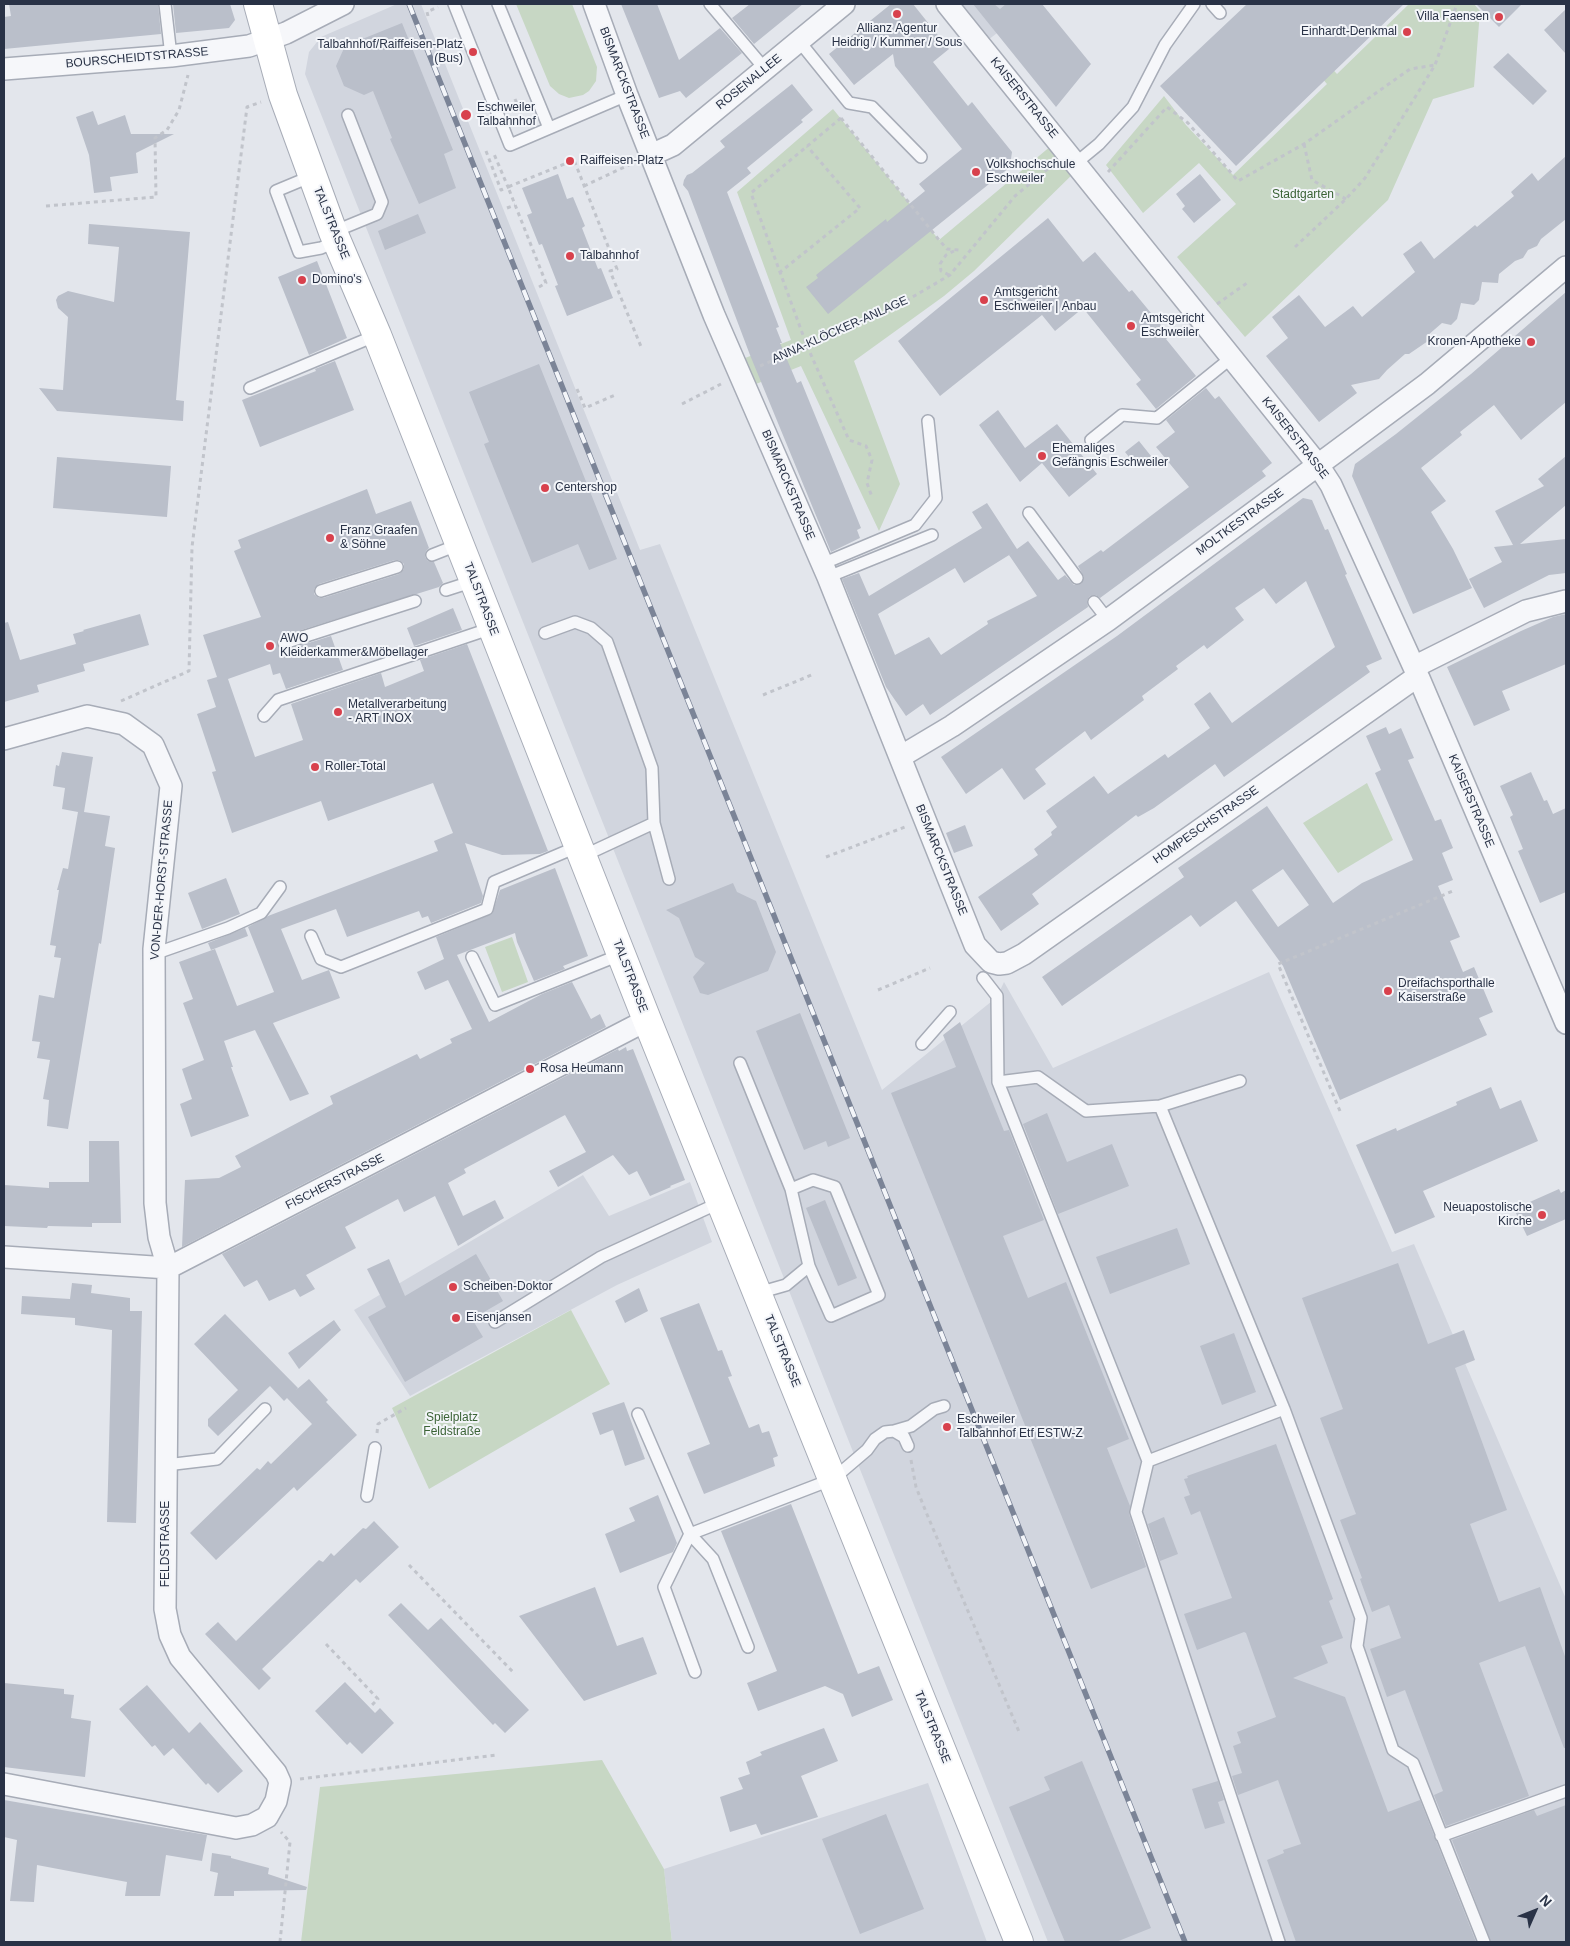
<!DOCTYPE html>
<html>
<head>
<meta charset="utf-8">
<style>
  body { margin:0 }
  #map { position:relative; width:1570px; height:1946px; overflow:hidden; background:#e3e6ec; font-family:Helvetica,sans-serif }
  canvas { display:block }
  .frame { position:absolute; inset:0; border:5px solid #293246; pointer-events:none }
  .north { position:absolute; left:1510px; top:1886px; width:50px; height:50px; -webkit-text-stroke:4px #f3f5f9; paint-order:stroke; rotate:46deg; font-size:14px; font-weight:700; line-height:20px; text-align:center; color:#293246 }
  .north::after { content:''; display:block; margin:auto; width:18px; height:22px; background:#293246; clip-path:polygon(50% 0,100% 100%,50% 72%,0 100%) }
</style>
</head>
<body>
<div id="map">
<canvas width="1570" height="1946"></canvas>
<div class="frame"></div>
<div class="north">N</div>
</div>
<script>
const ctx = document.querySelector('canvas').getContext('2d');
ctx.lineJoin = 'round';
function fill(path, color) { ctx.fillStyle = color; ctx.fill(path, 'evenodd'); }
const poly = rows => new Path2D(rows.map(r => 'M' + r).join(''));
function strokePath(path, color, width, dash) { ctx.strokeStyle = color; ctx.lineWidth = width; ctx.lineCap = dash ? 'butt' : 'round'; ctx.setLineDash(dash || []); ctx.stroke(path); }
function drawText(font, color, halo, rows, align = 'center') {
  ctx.font = font + ' Helvetica,sans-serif'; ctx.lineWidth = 4; ctx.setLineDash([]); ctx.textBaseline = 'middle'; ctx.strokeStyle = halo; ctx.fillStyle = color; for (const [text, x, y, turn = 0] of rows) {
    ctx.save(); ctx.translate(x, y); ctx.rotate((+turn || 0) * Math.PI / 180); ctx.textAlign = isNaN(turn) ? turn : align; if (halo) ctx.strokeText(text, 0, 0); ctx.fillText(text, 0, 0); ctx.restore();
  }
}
const built = poly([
  [397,4,421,4,640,550,660,544,882,1090,997,997,1004,982,1053,1068,1269,972,1392,1252,1414,1244,1566,1599,1566,1942,1048,1942,305,74,309,52,321,37],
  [957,4,1035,4,988,40],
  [583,1175,609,1216,690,1182,712,1242,617,1285,410,1396,354,1310],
  [928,1783,987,1942,672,1942,664,1869]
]);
const green = poly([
  [516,4,572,4,597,67,596,81,589,91,583,95,569,98,559,94,550,86],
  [1409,4,1474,4,1480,11,1474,87,1433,99,1388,200,1245,337,1177,257,1236,204,1199,163,1143,213,1106,165,1164,96,1186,125,1233,175,1327,84,1290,42,1299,33,1337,74],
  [833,109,939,240,1058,140,1079,168,974,271,944,296,854,361,900,484,879,531,801,366,746,388,735,362,791,340,737,192],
  [1367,783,1393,840,1338,873,1303,823],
  [512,937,528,982,502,992,485,947],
  [571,1310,610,1384,429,1489,392,1408],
  [602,1760,664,1869,672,1942,301,1942,320,1787]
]);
const building = poly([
  [9,4,158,4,161,34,4,49,4,17,11,16],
  [173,4,230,4,235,20,229,28,176,33],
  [621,4,657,4,679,60,720,28,742,53,686,98,680,91,659,98],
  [750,4,803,4,754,44,732,18],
  [891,4,913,4,949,49,933,62,968,106,972,102,987,121,1012,152,1011,159,1015,163,828,314,806,287,818,278,816,275,862,238,886,219,887,222,925,191,919,184,962,149,895,66,893,54,854,85,829,54],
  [973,4,994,4,1000,9,1006,4,1042,4,1091,64,1056,107],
  [1247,4,1404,4,1236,166,1160,86],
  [1476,4,1522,4,1499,27],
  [1566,9,1566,54,1544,30],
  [402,23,453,150,444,154,456,188,419,204,390,139,392,138,373,91,364,95,344,86,336,66,345,46],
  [1508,53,1547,91,1533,105,1493,67],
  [792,84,813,110,801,120,803,122,747,168,751,173,727,192,779,327,776,328,782,343,780,343,797,383,801,381,861,528,857,530,860,538,831,552,750,355,688,191,683,185,684,180,687,175,692,173,725,147,720,141],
  [93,111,98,125,125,115,131,134,174,134,136,153,138,173,110,177,112,191,94,193,89,155,76,117],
  [1566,156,1566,219,1541,239,1537,246,1528,250,1523,258,1515,261,1499,274,1498,283,1482,282,1479,300,1474,305,1461,303,1457,319,1451,325,1442,323,1427,336,1428,341,1409,354,1405,354,1387,370,1379,379,1351,385,1357,393,1319,422,1266,356,1288,338,1272,317,1299,295,1325,327,1353,306,1362,317,1415,272,1403,254,1421,241,1434,259,1475,225,1477,227,1514,196,1511,192,1532,173,1538,181],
  [558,174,567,199,573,197,585,226,582,228,598,269,601,268,613,298,567,316,555,286,558,285,542,244,539,245,527,215,532,213,522,188],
  [1200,174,1221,200,1194,223,1182,209,1185,206,1176,194],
  [418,214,426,233,385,250,378,231],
  [1048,218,1083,262,1095,252,1129,292,1132,290,1170,336,1166,339,1196,376,1156,409,1136,384,1141,380,1083,308,1055,331,1042,315,940,396,898,341],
  [89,224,190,232,176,400,184,401,183,421,57,411,39,388,63,390,68,317,58,308,56,300,58,296,68,291,114,302,119,247,88,244],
  [317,261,347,338,309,355,278,277],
  [1566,292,1566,402,1521,440,1494,405,1460,432,1462,435,1421,468,1446,501,1431,512,1453,549,1472,588,1413,614,1352,476,1355,464,1396,434,1471,374],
  [335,361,354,410,260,447,242,400,316,371,315,369],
  [539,364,617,559,589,570,578,544,532,563,484,444,489,442,469,392],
  [1206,388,1215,399,1219,396,1272,463,1262,471,1266,476,1100,598,1096,595,1090,596,1087,600,1088,607,930,715,923,704,906,716,886,687,842,579,859,573,869,596,982,528,972,512,987,503,1017,549,1028,541,1058,580,1065,575,1074,585,1081,584,1084,577,1078,566,1101,550,1103,552,1189,487,1156,447,1175,432,1166,420],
  [1014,552,1009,555,1037,596,987,621,988,624,941,655,929,637,895,655,878,614,955,568,964,583],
  [998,410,1025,448,1057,424,1097,474,1069,497,1042,463,1020,482,979,425],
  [1139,441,1151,456,1137,467,1125,452],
  [1566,456,1566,505,1520,544,1566,539,1566,573,1549,575,1484,608,1469,579,1502,562,1494,547,1513,545,1495,511,1544,486,1538,479],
  [57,457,171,466,167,517,53,508],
  [367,489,376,514,411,501,429,548,426,551,425,557,428,561,434,562,443,583,439,587,282,636,277,641,279,648,286,650,331,636,343,670,286,689,280,673,273,675,270,664,228,679,255,757,303,740,291,704,381,673,385,687,424,671,420,660,467,644,548,851,540,854,502,855,465,843,483,896,481,903,431,923,428,916,422,918,419,911,347,937,336,909,281,929,302,980,329,970,340,998,273,1023,309,1094,290,1101,255,1030,224,1041,233,1067,231,1067,249,1116,191,1137,180,1104,192,1099,182,1069,204,1060,183,1003,193,999,179,962,215,949,237,1006,274,992,248,927,268,916,438,851,434,841,453,833,433,783,328,821,321,801,232,833,212,772,216,771,197,714,216,707,207,680,217,677,203,635,261,617,234,551,241,548,238,540],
  [395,560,399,560,404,564,404,569,399,574,323,598,319,598,314,594,314,589,319,584],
  [1303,498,1312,500,1325,530,1328,529,1347,574,1345,575,1382,659,1366,666,1370,672,1224,777,1215,764,1154,808,1138,817,1136,815,1032,894,1039,904,1001,931,978,897,1038,855,1034,849,1052,835,1051,832,1057,827,1046,811,1094,776,1108,794,1165,754,1168,758,1210,728,1194,704,1210,692,1232,723,1335,647,1306,581,1276,604,1264,588,1235,608,1244,620,1207,649,1204,645,1176,666,1178,669,1142,696,1144,700,1091,740,1085,731,1035,769,1046,784,1024,800,1002,768,966,794,941,757,1117,636],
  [453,608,462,630,414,646,407,628],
  [140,614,149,645,83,664,85,671,37,685,39,692,4,702,4,623,8,622,20,660,76,644,73,634,84,631,83,630],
  [1566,614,1566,664,1502,691,1510,710,1474,726,1447,667,1521,631,1553,617],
  [1386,727,1389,734,1401,728,1414,758,1408,760,1435,821,1441,819,1453,848,1442,853,1453,880,1438,886,1460,937,1450,941,1463,972,1474,967,1493,1012,1479,1018,1487,1035,1340,1100,1283,966,1236,901,1200,927,1191,915,1062,1006,1042,977,1184,877,1178,868,1267,806,1333,903,1362,883,1413,860,1375,773,1381,770,1366,736],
  [1283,869,1309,905,1278,927,1252,890],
  [62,752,93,757,84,812,110,816,105,846,115,848,101,944,99,943,68,1129,47,1126,49,1100,43,1099,50,1060,37,1058,40,1042,32,1041,39,995,54,998,61,958,54,957,56,946,50,945,59,890,57,890,63,868,68,869,78,812,62,809,65,788,53,786,56,765,59,766],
  [1531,772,1544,801,1547,800,1553,814,1566,808,1566,892,1540,903,1518,851,1523,849,1510,817,1513,815,1500,786],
  [965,825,973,846,954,853,946,833],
  [555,868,588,956,563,966,565,969,534,981,517,942,515,933,457,955,489,1022,542,994,572,982,591,1019,600,1014,606,1027,182,1247,185,1180,219,1178,241,1167,235,1156,333,1104,330,1096,417,1054,420,1059,452,1043,450,1039,472,1029,448,980,425,990,417,972,444,959,436,937,492,914,500,890],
  [226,878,240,914,202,929,188,893],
  [733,883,737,892,756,901,776,952,768,971,708,995,700,993,693,977,705,963,695,957,679,918,666,910],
  [245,928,248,936,211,950,208,943],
  [800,1013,850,1138,828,1147,826,1141,804,1150,756,1031],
  [960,1022,1004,1131,1009,1130,1044,1220,1003,1236,1028,1298,1066,1282,1129,1439,1107,1448,1130,1506,1129,1514,1146,1567,1091,1589,891,1093,956,1067,943,1035],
  [626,1047,627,1051,633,1049,685,1180,670,1186,671,1187,650,1196,637,1171,629,1175,613,1155,558,1187,549,1171,586,1152,565,1115,464,1169,466,1173,448,1183,463,1216,495,1200,504,1218,458,1246,435,1196,404,1212,398,1199,345,1227,356,1248,306,1275,315,1289,300,1297,295,1289,269,1301,257,1280,244,1287,222,1254,618,1049,619,1051],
  [1491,1087,1500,1109,1521,1100,1538,1141,1423,1191,1435,1217,1395,1234,1356,1145,1396,1128,1397,1131,1457,1105,1456,1102],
  [1047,1113,1067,1162,1112,1144,1129,1186,1058,1214,1023,1124],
  [89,1141,119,1141,121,1223,92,1223,92,1227,48,1226,47,1228,4,1226,4,1185,49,1188,49,1182,89,1182],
  [1559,1189,1561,1193,1566,1190,1566,1219,1527,1236,1514,1209],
  [825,1200,857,1278,838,1286,806,1208],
  [1177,1228,1190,1264,1110,1294,1096,1257],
  [476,1254,503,1301,472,1319,483,1337,405,1382,368,1317,386,1307,367,1269,389,1259,405,1296],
  [1398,1263,1428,1344,1464,1330,1475,1360,1455,1368,1507,1510,1470,1524,1499,1602,1540,1587,1566,1659,1566,1748,1564,1748,1525,1646,1479,1663,1529,1796,1446,1826,1434,1795,1443,1791,1405,1690,1387,1697,1370,1649,1401,1638,1389,1605,1372,1612,1360,1579,1362,1578,1340,1520,1356,1514,1320,1418,1343,1409,1302,1298],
  [72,1283,92,1285,91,1293,130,1298,130,1311,142,1311,136,1523,107,1522,112,1330,75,1325,75,1318,21,1314,22,1296,70,1299],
  [639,1288,648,1311,625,1323,615,1301],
  [699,1303,718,1351,722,1350,732,1376,728,1377,749,1428,759,1424,762,1433,769,1431,778,1456,773,1458,775,1466,704,1494,687,1453,710,1444,660,1318],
  [225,1314,298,1388,296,1390,309,1379,328,1400,326,1402,357,1435,297,1491,294,1487,216,1560,190,1533,257,1468,260,1470,268,1461,271,1464,312,1424,287,1398,284,1401,270,1386,218,1436,208,1426,208,1419,238,1390,194,1344],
  [334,1320,341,1330,299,1369,288,1353],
  [1234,1333,1256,1392,1222,1405,1200,1346],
  [624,1402,645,1459,625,1466,613,1430,600,1435,592,1413],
  [1276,1444,1333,1599,1329,1601,1343,1638,1321,1646,1328,1663,1293,1678,1345,1697,1388,1812,1420,1800,1476,1942,1296,1942,1267,1860,1284,1853,1283,1850,1301,1844,1278,1780,1238,1795,1232,1776,1242,1773,1233,1746,1241,1743,1237,1732,1276,1717,1246,1633,1244,1632,1197,1650,1184,1614,1232,1598,1200,1511,1191,1515,1184,1497,1190,1495,1184,1479,1188,1478,1187,1476],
  [658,1495,677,1543,673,1552,620,1573,605,1534,635,1521,629,1508],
  [791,1504,858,1674,879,1666,893,1700,852,1717,843,1694,825,1686,758,1711,747,1683,777,1671,721,1531],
  [1164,1517,1178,1554,1160,1561,1148,1524],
  [374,1521,399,1547,360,1583,356,1579,262,1669,271,1678,259,1690,205,1634,218,1622,236,1641,319,1560,323,1562,331,1553,334,1556,363,1528,366,1529],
  [595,1587,617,1646,643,1637,657,1674,584,1701,519,1616],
  [401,1603,428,1630,441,1618,529,1710,505,1733,495,1723,493,1725,388,1615],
  [345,1682,375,1713,380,1708,394,1723,362,1754,350,1742,347,1745,315,1711],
  [4,1683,64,1689,64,1694,74,1695,71,1718,91,1721,85,1777,4,1767],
  [147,1685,189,1733,200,1722,243,1771,218,1793,208,1783,206,1785,173,1748,164,1756,155,1745,152,1747,119,1709],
  [824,1728,838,1761,801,1776,818,1817,761,1835,756,1824,730,1832,720,1797,743,1789,738,1778,750,1774,746,1762,762,1755,760,1752],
  [1082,1761,1151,1928,1116,1942,1065,1942,1009,1807,1050,1790,1044,1777],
  [1218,1781,1224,1800,1218,1802,1225,1823,1205,1829,1192,1789],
  [4,1800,207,1835,202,1861,166,1855,160,1896,125,1896,127,1882,37,1865,34,1902,10,1901,17,1840,4,1837],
  [1566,1805,1566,1942,1491,1942,1452,1840,1534,1810,1537,1816],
  [886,1814,924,1909,860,1934,822,1839],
  [212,1853,231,1856,231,1858,269,1868,268,1874,307,1887,306,1890,234,1891,234,1896,214,1896,218,1873,210,1871]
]);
const path = poly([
  [428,16,427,12,438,7],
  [515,99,519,109],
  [841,118,751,193,807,346,849,440,866,446,872,460,867,483,872,497],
  [841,118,939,240,947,249,959,250],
  [1304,144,1312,180,1346,199],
  [486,151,501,190,508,187,494,154],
  [1108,172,1167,107,1188,123,1238,181,1304,144,1410,69,1435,65],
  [584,186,633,163],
  [46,206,156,197,155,138,167,130,179,110,188,75],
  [507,208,515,205],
  [1295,247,1346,199,1365,178,1435,65,1457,4],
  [779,273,860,208,807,146],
  [949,275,941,271,940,264,946,255,954,251],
  [539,287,546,283,508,187,574,160,617,269,610,271,642,349],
  [1217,304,1247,283],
  [760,366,892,309,950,275,1015,196,1050,167],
  [577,389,585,408,615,395],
  [682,404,721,384],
  [763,695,814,674],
  [121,701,189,671,192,547,247,107,261,102],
  [826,857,905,827],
  [878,990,930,968],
  [1340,1111,1278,964,1453,891],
  [377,1433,378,1424,406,1408],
  [911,1460,916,1487,926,1512,1020,1734],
  [409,1565,515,1674],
  [326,1644,378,1699,370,1707],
  [300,1779,496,1755],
  [280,1942,290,1842,281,1832]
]);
const lane = poly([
  [165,4,171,56],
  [454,4,510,145,627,95],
  [498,4,549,128],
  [710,4,765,69],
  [1212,4,1220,13],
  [799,41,849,103,872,107,921,157],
  [1076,163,1099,144,1133,107,1165,45,1194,4],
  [312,176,276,191,299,252,321,248,337,241],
  [333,232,377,214,382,202,348,115],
  [250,388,377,335],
  [1091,440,1122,415,1157,418,1231,358],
  [1029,513,1077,578],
  [432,555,460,544],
  [822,564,915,525,936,498,928,421],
  [828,577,932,535],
  [446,590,474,581],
  [321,591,397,567],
  [1094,602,1108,620],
  [545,633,575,622,591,628,607,642,652,768,654,823,669,879],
  [284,643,415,601],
  [264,716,278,700,492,628],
  [583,856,654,823],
  [311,936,321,959,341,967,487,909,494,882,579,846],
  [154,954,228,928,261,913,280,887],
  [472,957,495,1005,622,954],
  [983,978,997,996,998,1082,1038,1077,1086,1111,1160,1106,1284,1409,1361,1618,1357,1646,1393,1750,1413,1763,1484,1942],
  [922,1044,950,1012],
  [740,1063,791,1189,809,1266,786,1285,758,1293],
  [998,1082,1148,1461,1284,1409],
  [1160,1106,1240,1081],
  [791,1189,813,1180,835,1187,879,1295,831,1316,809,1266],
  [495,1322,601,1257,721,1202],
  [638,1414,690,1534,713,1559,748,1647],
  [894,1431,911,1426,934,1409,944,1406],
  [1148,1461,1136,1512,1279,1942],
  [166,1465,217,1459,265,1409],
  [367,1496,375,1448],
  [695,1672,664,1587,690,1534,833,1479,867,1450,875,1439,885,1432,894,1431,904,1437,908,1446],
  [1441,1836,1566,1791]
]);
const street = poly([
  [594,4,627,95,714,315,828,577,975,945,991,962,999,964,1007,963,1024,954,1418,676],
  [947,4,1318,465,1331,485,1418,676,1566,1023],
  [4,69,171,56,249,46,286,33,343,4],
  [651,155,673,145,844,4],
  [1414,667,1526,611,1566,601],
  [4,739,87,716,124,724,153,745,171,786,154,949,155,1203,159,1237,168,1268,165,1609,170,1635,180,1657,276,1773,280,1782,276,1801,267,1817,252,1825,236,1828,4,1784],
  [900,757,952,726,1108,620,1318,465,1427,384,1566,267],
  [4,1257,168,1268,647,1020]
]);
const secondary = poly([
  [258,4,283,95,333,232,377,335,647,1020,1019,1942]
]);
const rail = poly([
  [409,4,1185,1942]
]);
const markers = [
  [897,14,5,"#d8414d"],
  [1499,17,5,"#d8414d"],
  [1407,32,5,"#d8414d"],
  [473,52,5,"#d8414d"],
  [466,115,6,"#d8414d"],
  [570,161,5,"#d8414d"],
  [976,172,5,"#d8414d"],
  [570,256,5,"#d8414d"],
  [302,280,5,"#d8414d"],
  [984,300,5,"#d8414d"],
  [1131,326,5,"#d8414d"],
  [1531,342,5,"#d8414d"],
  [1042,456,5,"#d8414d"],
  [545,488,5,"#d8414d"],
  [330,538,5,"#d8414d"],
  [270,646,5,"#d8414d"],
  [338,712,5,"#d8414d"],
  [315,767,5,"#d8414d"],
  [1388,991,5,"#d8414d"],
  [530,1069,5,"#d8414d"],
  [1542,1215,5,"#d8414d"],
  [453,1287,5,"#d8414d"],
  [456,1318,5,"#d8414d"],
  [947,1427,5,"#d8414d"]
];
const poiNames = [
  ["Villa Faensen",1489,17,"right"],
  ["Allianz Agentur",897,29,"center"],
  ["Heidrig / Kummer / Sous",897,43,"center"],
  ["Einhardt-Denkmal",1397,32,"right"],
  ["Talbahnhof/Raiffeisen-Platz",463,45,"right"],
  ["(Bus)",463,59,"right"],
  ["Eschweiler",477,108],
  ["Talbahnhof",477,122],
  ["Raiffeisen-Platz",580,161],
  ["Volkshochschule",986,165],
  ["Eschweiler",986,179],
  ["Talbahnhof",580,256],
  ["Domino's",312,280],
  ["Amtsgericht",994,293],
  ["Eschweiler | Anbau",994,307],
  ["Amtsgericht",1141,319],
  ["Eschweiler",1141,333],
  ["Kronen-Apotheke",1521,342,"right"],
  ["Ehemaliges",1052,449],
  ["Gefängnis Eschweiler",1052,463],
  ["Centershop",555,488],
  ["Franz Graafen",340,531],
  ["& Söhne",340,545],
  ["AWO",280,639],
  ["Kleiderkammer&Möbellager",280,653],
  ["Metallverarbeitung",348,705],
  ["- ART INOX",348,719],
  ["Roller-Total",325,767],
  ["Dreifachsporthalle",1398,984],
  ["Kaiserstraße",1398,998],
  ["Rosa Heumann",540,1069],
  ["Neuapostolische",1532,1208,"right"],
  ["Kirche",1532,1222,"right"],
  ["Scheiben-Doktor",463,1287],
  ["Eisenjansen",466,1318],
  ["Eschweiler",957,1420],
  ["Talbahnhof Etf ESTW-Z",957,1434]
];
const streetNames = [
  ["BOURSCHEIDTSTRASSE",137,58,-5],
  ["ROSENALLEE",749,82,-39],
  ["BISMARCKSTRASSE",624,83,69],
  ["KAISERSTRASSE",1024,98,51],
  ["TALSTRASSE",331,223,68],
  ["ANNA-KLÖCKER-ANLAGE",840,330,-24],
  ["KAISERSTRASSE",1295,438,52],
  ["BISMARCKSTRASSE",788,485,67],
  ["MOLTKESTRASSE",1240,522,-36],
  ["TALSTRASSE",481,599,69],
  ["KAISERSTRASSE",1471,801,67],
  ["HOMPESCHSTRASSE",1206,825,-35],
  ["BISMARCKSTRASSE",941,860,68],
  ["VON-DER-HORST-STRASSE",162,880,-85],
  ["TALSTRASSE",630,976,69],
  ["FISCHERSTRASSE",335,1182,-27],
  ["TALSTRASSE",782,1351,68],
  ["FELDSTRASSE",166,1544,-90],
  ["TALSTRASSE",932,1727,68]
];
const parkNames = [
  ["Stadtgarten",1303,195],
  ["Spielplatz",452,1418],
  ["Feldstraße",452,1432]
];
fill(built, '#d1d5de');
fill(green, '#c7d7c4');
fill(building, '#babfca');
strokePath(lane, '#a7acb7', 14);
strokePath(street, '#a7acb7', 24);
strokePath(secondary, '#a7acb7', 30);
strokePath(path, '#c1c4cb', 3, [4, 4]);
strokePath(lane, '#f6f7fa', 11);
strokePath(street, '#f6f7fa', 21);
strokePath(secondary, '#fff', 28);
strokePath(rail, '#7b8497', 5.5);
strokePath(rail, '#f3f5f9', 4, [11]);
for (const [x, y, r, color] of markers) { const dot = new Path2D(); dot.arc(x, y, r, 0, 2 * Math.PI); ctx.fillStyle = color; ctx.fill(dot); strokePath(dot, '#f3f5f9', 2); }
drawText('12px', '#293246', '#f3f5f9', poiNames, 'left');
drawText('12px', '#293246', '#f3f5f9', streetNames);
drawText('12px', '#3b6336', '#f3f5f9', parkNames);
</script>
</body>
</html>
